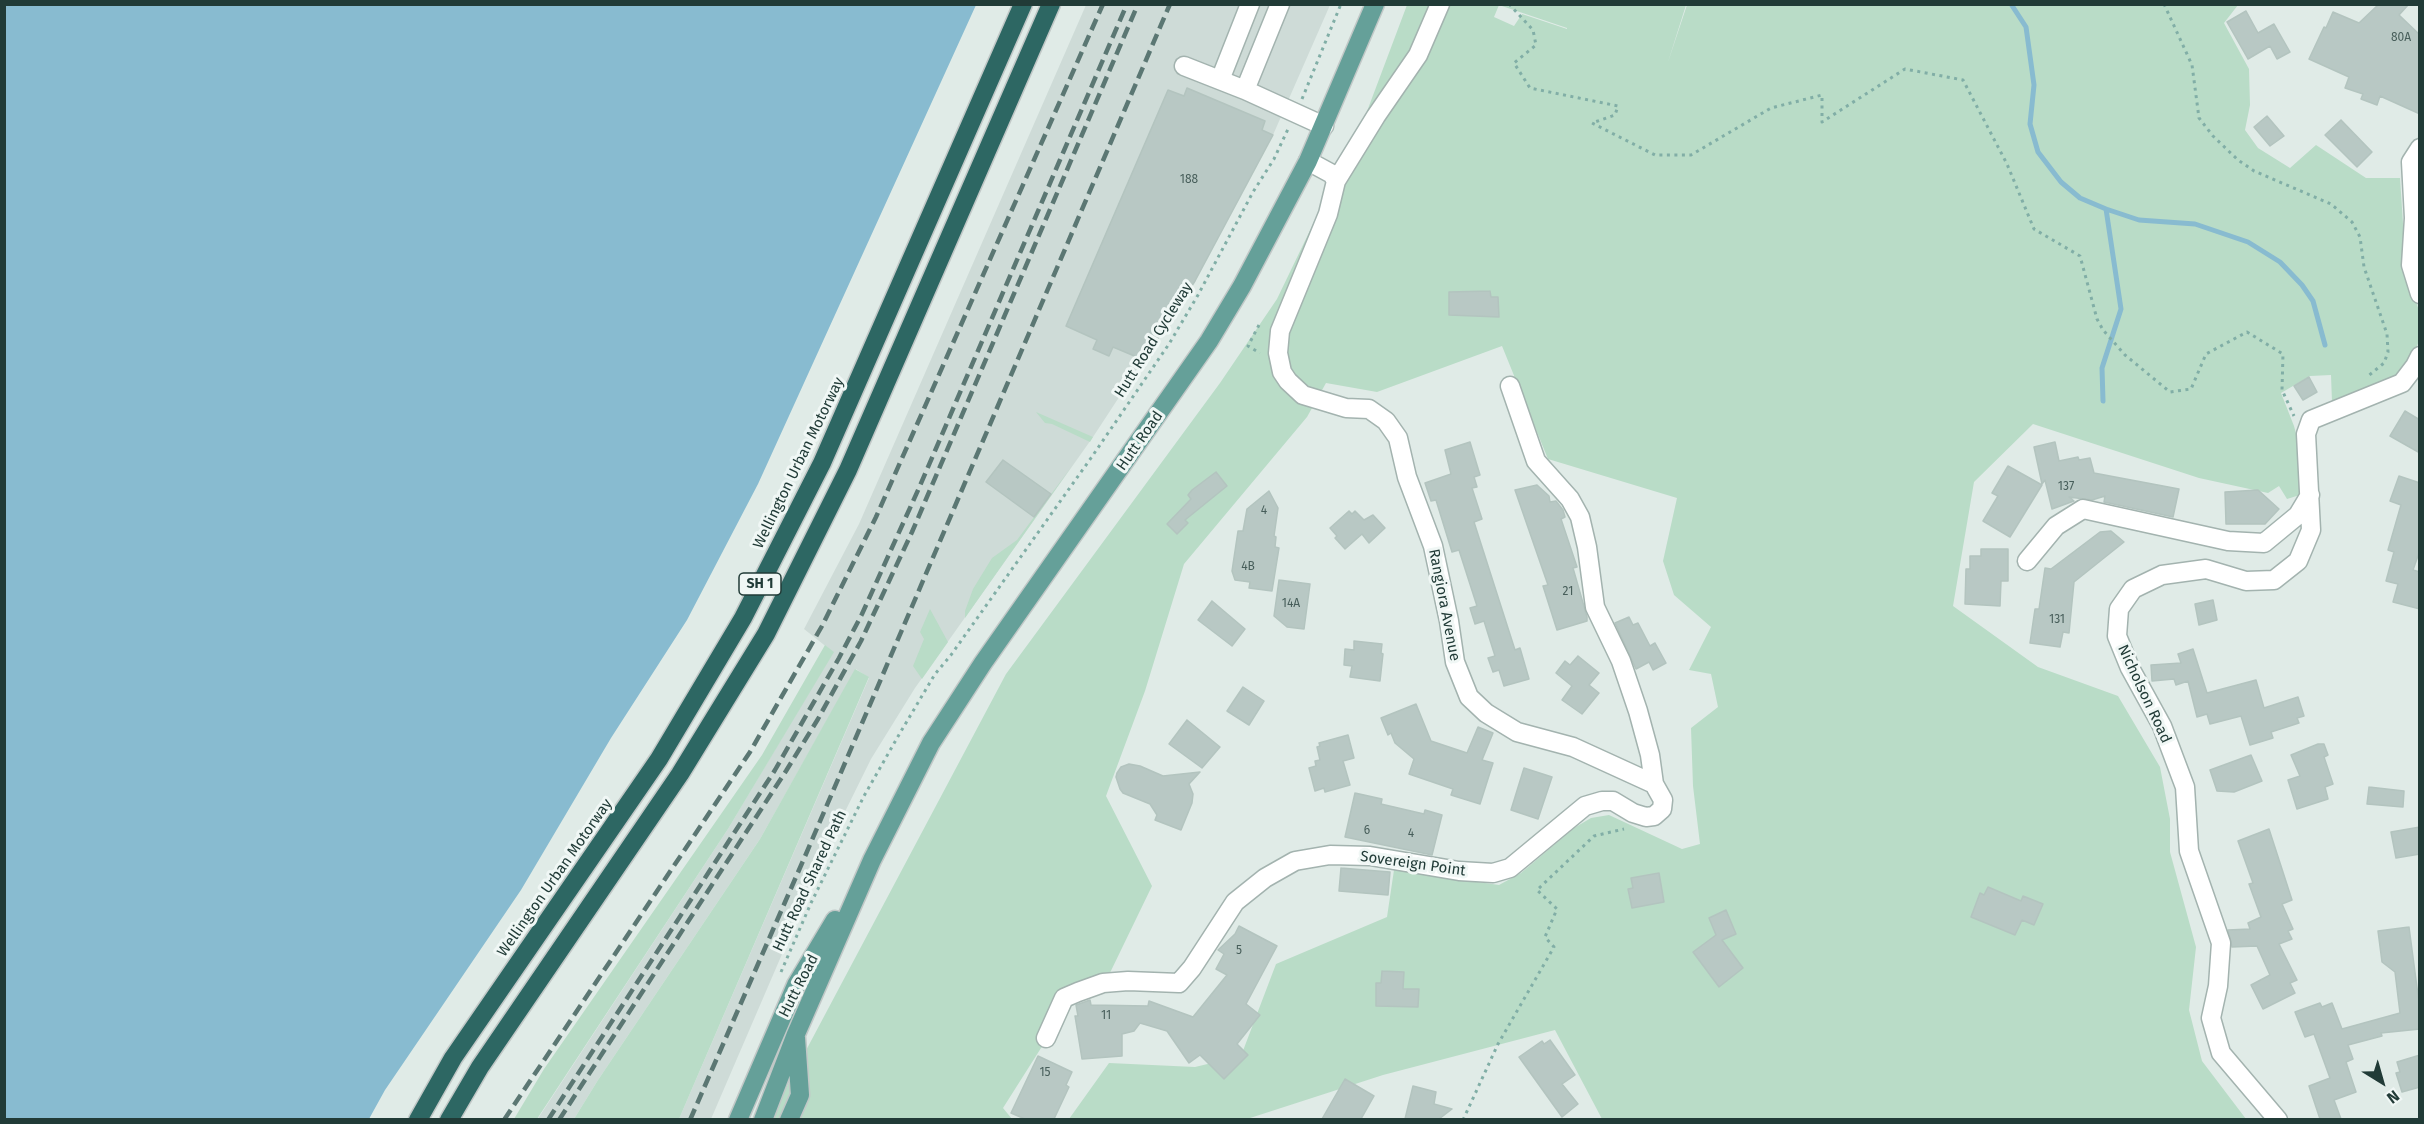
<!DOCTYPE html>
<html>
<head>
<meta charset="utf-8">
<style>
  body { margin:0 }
  #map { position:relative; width:2424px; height:1124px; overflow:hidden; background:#e0ebe7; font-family:"Fira Sans",sans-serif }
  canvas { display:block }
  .frame { position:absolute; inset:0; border:6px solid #213b37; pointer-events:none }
  .north { position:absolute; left:2352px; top:1052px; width:60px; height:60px; -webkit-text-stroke:4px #f0f7f5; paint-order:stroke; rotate:143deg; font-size:16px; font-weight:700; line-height:24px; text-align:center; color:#213b37 }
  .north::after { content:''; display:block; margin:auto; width:21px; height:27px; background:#213b37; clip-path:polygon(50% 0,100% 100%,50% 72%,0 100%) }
</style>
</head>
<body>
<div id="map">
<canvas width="2424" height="1124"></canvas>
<div class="frame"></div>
<div class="north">N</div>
</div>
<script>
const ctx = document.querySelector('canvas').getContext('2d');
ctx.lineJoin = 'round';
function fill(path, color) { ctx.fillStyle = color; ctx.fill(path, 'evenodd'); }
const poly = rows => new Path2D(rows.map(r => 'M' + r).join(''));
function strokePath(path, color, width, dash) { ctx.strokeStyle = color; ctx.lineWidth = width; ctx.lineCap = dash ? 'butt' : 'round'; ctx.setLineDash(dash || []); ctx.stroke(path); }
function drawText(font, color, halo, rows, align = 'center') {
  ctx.font = font + ' "Fira Sans",sans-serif'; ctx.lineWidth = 6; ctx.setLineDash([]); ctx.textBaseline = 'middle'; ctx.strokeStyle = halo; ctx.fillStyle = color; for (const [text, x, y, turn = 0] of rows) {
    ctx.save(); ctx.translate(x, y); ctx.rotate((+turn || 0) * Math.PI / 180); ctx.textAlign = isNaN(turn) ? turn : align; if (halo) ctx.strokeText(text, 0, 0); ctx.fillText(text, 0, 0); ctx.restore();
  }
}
const built = poly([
  [1086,5,1330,5,1273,135,1195,281,1093,437,915,688,871,759,832,838,711,1119,679,1119,869,678,856,669,760,839,598,1080,574,1119,537,1120,728,829,833,652,804,629,859,524]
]);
const green = poly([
  [1407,5,1686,5,1668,62,1687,5,2238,5,2224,23,2249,69,2250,105,2245,130,2258,148,2290,168,2316,145,2366,178,2400,178,2406,269,2419,311,2419,341,2410,363,2400,376,2332,402,2331,375,2310,376,2281,393,2294,426,2302,456,2303,494,2287,499,2279,486,2268,493,2199,478,2033,424,1974,482,1953,606,2038,667,2118,696,2160,767,2170,819,2170,852,2196,947,2189,1010,2202,1061,2246,1119,1602,1119,1555,1030,1383,1075,1247,1119,1069,1119,1109,1063,1195,1067,1241,1056,1276,964,1387,917,1394,870,1499,885,1521,873,1574,828,1591,818,1609,815,1682,849,1700,844,1693,786,1691,728,1718,707,1711,674,1689,670,1711,627,1674,595,1663,561,1677,498,1548,459,1502,346,1377,392,1326,383,1307,417,1184,564,1145,691,1106,796,1152,886,1107,979,1065,996,1048,1037,1003,1108,1012,1119,769,1120,1006,674,1220,383,1277,299,1366,114],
  [1499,5,1567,28,1567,29,1522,14,1514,26,1494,17],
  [1036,412,1093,437,1090,442,1052,424,1045,423],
  [1072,466,965,618,965,611,973,589,992,558,1017,540],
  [930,609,948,642,922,679,913,666,924,639,920,632],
  [825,645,834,652,728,829,537,1119,514,1119,544,1069,762,755],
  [855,669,869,677,679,1119,574,1119,598,1080,760,839]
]);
const water = poly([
  [5,4,976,5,758,484,687,620,611,738,521,890,385,1090,369,1119,5,1119]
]);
const stream = poly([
  [2011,4,2026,27,2034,85,2030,124,2038,152,2061,182,2080,198,2106,209,2139,220,2195,224,2248,242,2280,262,2302,285,2313,301,2325,345],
  [2103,401,2102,368,2121,309,2106,209]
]);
const building = poly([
  [2379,4,2409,4,2399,15,2420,35,2420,114,2380,96,2377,105,2361,99,2363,94,2345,88,2349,77,2309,59,2324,27,2326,28,2333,12,2359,23,2379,4],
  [2246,11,2258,33,2274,24,2290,52,2277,59,2270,46,2248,59,2227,22,2246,11],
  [1187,88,1265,121,1262,130,1273,135,1195,281,1144,360,1113,347,1109,356,1093,349,1097,340,1066,326,1168,90,1184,96,1187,88],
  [2267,116,2284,136,2270,146,2254,127,2267,116],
  [2341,120,2372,152,2357,167,2325,135,2341,120],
  [1490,291,1491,297,1498,297,1499,317,1449,315,1449,292,1490,291],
  [2309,377,2317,392,2303,400,2294,386,2309,377],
  [2405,411,2420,420,2420,453,2390,436,2405,411],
  [1470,442,1480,475,1474,477,1477,487,1472,488,1482,519,1474,522,1515,650,1520,648,1529,679,1504,686,1499,670,1493,672,1488,658,1495,656,1484,621,1475,624,1470,608,1477,606,1459,550,1452,552,1436,500,1431,501,1425,483,1451,474,1445,450,1470,442],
  [2055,442,2059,461,2078,457,2079,460,2090,458,2094,473,2179,489,2173,517,2104,502,2105,496,2092,500,2069,497,2074,501,2052,509,2045,480,2042,484,2034,447,2055,442],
  [1003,460,1051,494,1034,517,986,482,1003,460],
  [2008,466,2042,485,2010,537,1983,521,1998,496,1992,493,2008,466],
  [1216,472,1227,486,1185,520,1188,523,1177,534,1167,524,1191,499,1188,495,1192,490,1216,472],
  [2399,476,2420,483,2420,550,2413,570,2420,572,2420,609,2393,602,2398,584,2386,581,2394,552,2388,550,2401,505,2390,501,2399,476],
  [1537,485,1549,496,1550,502,1556,501,1563,510,1565,517,1561,519,1577,567,1573,568,1587,617,1587,621,1557,630,1543,586,1548,585,1515,490,1537,485],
  [2258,490,2279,509,2265,524,2226,524,2225,492,2258,490],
  [1269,491,1278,508,1274,536,1276,537,1275,547,1279,548,1272,591,1249,588,1250,582,1235,580,1232,571,1238,531,1243,531,1247,509,1269,491],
  [1349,511,1352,514,1355,511,1364,520,1373,515,1385,528,1369,543,1362,534,1345,549,1335,538,1337,536,1330,528,1349,511],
  [2111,531,2124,542,2074,582,2069,633,2063,632,2060,647,2030,643,2035,609,2039,609,2045,568,2051,569,2100,532,2111,531],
  [1981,549,2008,549,2008,581,2001,581,2000,606,1965,604,1966,569,1970,569,1970,556,1981,556,1981,549],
  [1279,580,1310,584,1304,629,1287,627,1274,616,1279,580],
  [2213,600,2217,620,2199,625,2195,604,2213,600],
  [1212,601,1245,629,1232,646,1198,620,1212,601],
  [1629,617,1633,625,1638,623,1650,646,1655,643,1666,663,1653,670,1649,662,1636,669,1615,623,1629,617],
  [1354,641,1382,644,1381,653,1383,654,1380,681,1350,677,1352,666,1344,665,1345,649,1354,650,1354,641],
  [2193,649,2207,693,2256,680,2264,708,2298,697,2304,716,2297,718,2299,723,2271,732,2273,738,2250,745,2241,716,2210,724,2207,714,2197,717,2188,681,2176,685,2174,679,2152,681,2151,665,2181,663,2178,654,2193,649],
  [1578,656,1599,673,1589,685,1599,693,1582,714,1562,700,1572,686,1556,673,1565,661,1570,665,1578,656],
  [1243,687,1264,701,1249,725,1227,711,1243,687],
  [1416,704,1431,741,1467,753,1478,727,1493,733,1482,760,1493,763,1480,804,1451,795,1453,789,1409,774,1414,759,1395,743,1391,733,1388,735,1381,718,1416,704],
  [1187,720,1220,747,1202,768,1169,744,1187,720],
  [1348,735,1354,758,1343,761,1350,785,1325,792,1324,788,1315,791,1309,768,1316,766,1315,761,1320,760,1317,747,1320,746,1319,743,1348,735],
  [2318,744,2324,744,2328,755,2324,757,2333,784,2325,787,2328,799,2297,809,2288,780,2300,776,2291,755,2318,744],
  [2251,755,2262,781,2234,792,2217,791,2210,770,2251,755],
  [1129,764,1140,766,1163,776,1200,772,1189,784,1193,794,1192,803,1181,830,1155,820,1157,815,1150,804,1123,793,1120,789,1116,777,1117,773,1121,767,1129,764],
  [1524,768,1552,777,1538,819,1511,810,1524,768],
  [2369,787,2404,791,2403,807,2367,804,2369,787],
  [1355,793,1382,799,1381,804,1424,814,1425,810,1442,815,1432,855,1345,837,1355,793],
  [2420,827,2420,854,2396,858,2391,832,2420,827],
  [2269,829,2292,900,2282,904,2293,929,2288,931,2292,939,2279,944,2297,980,2290,983,2295,993,2263,1009,2251,985,2270,975,2257,946,2232,947,2228,930,2250,929,2248,923,2261,917,2249,884,2253,883,2238,841,2269,829],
  [1341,868,1390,872,1388,895,1339,891,1341,868],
  [1659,873,1664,902,1632,908,1628,889,1633,888,1631,878,1659,873],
  [1988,887,2021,901,2023,896,2043,904,2034,925,2022,920,2015,935,1971,917,1980,893,1984,895,1988,887],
  [1726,910,1736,934,1722,940,1743,968,1719,987,1693,952,1716,935,1709,918,1726,910],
  [1239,926,1277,946,1246,1004,1260,1015,1237,1044,1248,1055,1224,1079,1200,1055,1189,1063,1167,1031,1140,1023,1134,1031,1122,1034,1122,1056,1082,1059,1075,1016,1078,1016,1076,1005,1090,1000,1091,1005,1148,1006,1149,1001,1193,1017,1227,975,1216,969,1224,954,1218,950,1235,934,1239,926],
  [2409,927,2420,1010,2420,1029,2381,1033,2382,1036,2348,1045,2353,1059,2346,1062,2356,1092,2334,1100,2341,1119,2320,1119,2309,1086,2330,1078,2314,1034,2305,1037,2295,1012,2320,1003,2322,1007,2332,1003,2342,1029,2400,1013,2395,972,2382,962,2378,931,2409,927],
  [1382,971,1404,972,1403,989,1419,989,1418,1007,1376,1006,1376,983,1381,983,1382,971],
  [1550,1040,1575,1075,1562,1084,1578,1104,1562,1117,1519,1057,1542,1041,1544,1044,1550,1040],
  [2420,1055,2420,1087,2402,1092,2396,1073,2400,1072,2397,1062,2420,1055],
  [1038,1056,1072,1072,1066,1085,1069,1087,1054,1119,1025,1119,1011,1113,1038,1056],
  [1345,1079,1374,1096,1361,1119,1322,1119,1345,1079],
  [1413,1086,1436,1092,1434,1104,1452,1109,1439,1119,1405,1119,1413,1086]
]);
const path = poly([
  [1509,4,1533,30,1536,45,1514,63,1530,88,1618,106,1615,115,1592,123,1655,155,1691,155,1771,108,1822,95,1822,122,1905,69,1963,80,2007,164,2034,229,2080,256,2097,319,2103,330,2125,355,2170,392,2191,389,2206,354,2247,332,2283,354,2282,390,2294,416],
  [2164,4,2192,65,2199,118,2213,136,2238,160,2254,171,2331,204,2352,222,2360,237,2364,267,2387,334,2388,352,2384,363,2367,377],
  [1302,99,1341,4],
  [1259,325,1248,346,1260,353],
  [781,972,811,903,864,796,900,733,935,674,951,655,1091,458,1169,344,1198,295,1253,192,1274,159,1288,129],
  [1463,1120,1498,1044,1554,947,1545,937,1557,909,1537,890,1594,836,1624,829]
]);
const minor = poly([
  [1440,4,1418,55,1376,116,1336,181,1328,214,1280,331,1278,353,1282,372,1288,381,1303,395,1346,408,1369,409,1386,421,1398,438,1407,477,1433,546,1449,621,1455,662,1469,697,1486,713,1517,732,1573,747,1654,784,1650,755,1638,711,1621,661,1595,607,1587,547,1580,517,1570,499,1536,461,1510,386],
  [1184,66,1245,90,1324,126],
  [1220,80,1250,4],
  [1245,90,1280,4],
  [2420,148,2411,162,2414,218,2411,265,2420,294],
  [1308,161,1332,174,1336,181],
  [2027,561,2056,526,2083,509,2228,541,2264,543,2298,515,2310,495],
  [1046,1038,1064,998,1078,992,1103,983,1128,981,1179,983,1192,968,1235,902,1265,878,1295,861,1330,855,1370,856,1459,871,1493,873,1510,868,1585,806,1602,801,1613,801,1633,813,1646,817,1654,816,1662,809,1663,800,1654,784],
  [2278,1120,2221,1053,2211,1018,2218,986,2221,943,2189,851,2185,787,2162,726,2130,668,2117,636,2119,609,2133,589,2162,575,2206,569,2246,581,2274,580,2298,561,2311,530,2306,434,2311,420,2402,383,2415,366,2420,356]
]);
const major = poly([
  [738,1120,796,985,835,920],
  [763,1120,796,1034,872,860,931,743,983,663,1209,341,1242,286,1308,161,1375,4],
  [789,1120,800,1095,796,1038]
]);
const highway = poly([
  [418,1120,453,1058,659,759,743,618,822,463,1023,4],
  [449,1120,480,1067,680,774,766,634,848,470,1051,4]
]);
const rail = poly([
  [504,1120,750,752,822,626,876,517,1103,4],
  [548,1120,775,770,839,658,862,614,919,488,1127,4],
  [559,1120,786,771,818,719,861,641,912,532,1138,4],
  [690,1120,806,854,1170,4]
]);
const numberNames = [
  ["80A",2401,38],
  ["188",1189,180],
  ["137",2066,487],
  ["4",1264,511],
  ["4B",1248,567],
  ["21",1568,592],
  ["14A",1291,604],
  ["131",2057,620],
  ["6",1367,831],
  ["4",1411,834],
  ["5",1239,951],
  ["11",1106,1016],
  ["15",1045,1073]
];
const shields = [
  [760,584,42]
];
const shieldNames = [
  ["SH 1",760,584]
];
const streetNames = [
  ["Hutt Road Cycleway",1154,340,-58],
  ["Hutt Road",1140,441,-55],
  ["Wellington Urban Motorway",799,463,-64],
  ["Rangiora Avenue",1444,605,79],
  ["Nicholson Road",2144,694,65],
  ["Sovereign Point",1413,864,8],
  ["Wellington Urban Motorway",555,878,-55],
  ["Hutt Road Shared Path",810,881,-65],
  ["Hutt Road",799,986,-63]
];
fill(built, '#cedbd7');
fill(green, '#b9dcc7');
fill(water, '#88bbd0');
strokePath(stream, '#88bbd0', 5);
fill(building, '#b8c8c4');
strokePath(building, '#b3c4bf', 1.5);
strokePath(minor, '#a3b3af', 21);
strokePath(major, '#c1c8c7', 21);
strokePath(highway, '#c1c8c7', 21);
strokePath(path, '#81aea6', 3, [3, 4.5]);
strokePath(minor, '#fff', 18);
strokePath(major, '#65a099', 18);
strokePath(highway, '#2d6763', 18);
strokePath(rail, '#5b7773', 4.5, [12, 6]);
drawText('12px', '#475e5a', null, numberNames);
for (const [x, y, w] of shields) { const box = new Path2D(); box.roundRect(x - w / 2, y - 11, w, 22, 4.5); ctx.fillStyle = '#f0f7f5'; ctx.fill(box); strokePath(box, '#213b37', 1.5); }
drawText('bold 14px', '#213b37', null, shieldNames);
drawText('15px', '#213b37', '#f0f7f5', streetNames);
</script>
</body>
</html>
